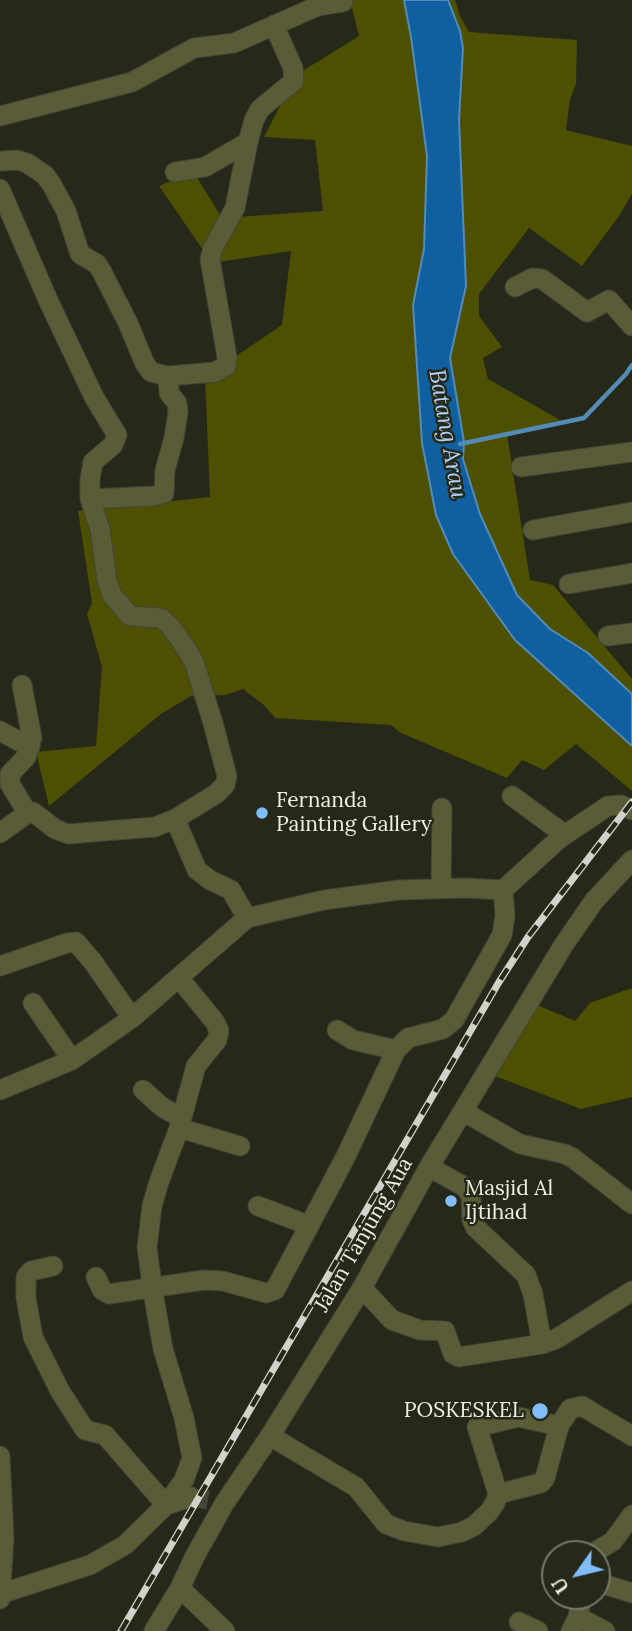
<!DOCTYPE html>
<html>
<head>
<meta charset="utf-8">
<style>
  body { margin:0 }
  #map { position:relative; width:632px; height:1631px; overflow:hidden; background:#262819; font-family:Lora,serif }
  canvas { display:block }
  .north { position:absolute; left:541px; top:1540px; width:70px; height:70px; box-sizing:border-box; background:#262819; border:2px solid #76786b; border-radius:50%; rotate:236deg; font-size:19px; font-weight:700; line-height:28px; text-align:center; color:#eff0e6 }
  .north::after { content:''; display:block; margin:auto; width:24px; height:32px; background:#80bdfa; clip-path:polygon(50% 0,100% 100%,50% 72%,0 100%) }
</style>
</head>
<body>
<div id="map">
<canvas width="632" height="1631"></canvas>
<div class="north">U</div>
</div>
<script>
const ctx = document.querySelector('canvas').getContext('2d');
ctx.lineJoin = 'round';
function fill(path, color) { ctx.fillStyle = color; ctx.fill(path, 'evenodd'); }
const poly = rows => new Path2D(rows.map(r => 'M' + r).join(''));
function strokePath(path, color, width, dash) { ctx.strokeStyle = color; ctx.lineWidth = width; ctx.lineCap = dash ? 'butt' : 'round'; ctx.setLineDash(dash || []); ctx.stroke(path); }
function drawText(font, color, halo, rows, align = 'center') {
  ctx.font = font + ' Lora,serif'; ctx.lineWidth = 5; ctx.setLineDash([]); ctx.textBaseline = 'middle'; ctx.strokeStyle = halo; ctx.fillStyle = color; for (const [text, x, y, turn = 0] of rows) {
    ctx.save(); ctx.translate(x, y); ctx.rotate((+turn || 0) * Math.PI / 180); ctx.textAlign = isNaN(turn) ? turn : align; if (halo) ctx.strokeText(text, 0, 0); ctx.fillText(text, 0, 0); ctx.restore();
  }
}
const green = poly([
  [350,0,455,0,460,16,469,32,577,40,576,84,570,99,566,130,632,146,632,194,619,216,582,266,529,228,479,294,479,316,502,347,483,358,488,379,560,420,507,434,530,580,553,585,632,679,632,791,576,744,544,770,522,760,507,778,401,733,391,725,275,718,265,706,243,689,226,695,191,696,161,714,49,806,36,752,96,746,102,667,87,614,92,603,78,511,210,497,205,377,282,325,291,251,212,263,159,186,193,171,222,218,323,211,315,140,264,137,296,75,359,36],
  [632,988,632,1097,581,1109,495,1076,537,1005,575,1021,590,1003]
]);
const water = poly([
  [404,0,448,0,460,31,463,48,459,120,466,286,450,358,464,442,463,459,480,514,517,595,550,629,588,653,632,694,632,746,515,640,453,554,436,515,422,443,413,305,424,249,427,156,411,37,404,0]
]);
const stream = poly([
  [460,444,584,418,626,374,632,365]
]);
const minorTunnel = poly([
  [191,1497,208,1500]
]);
const minor = poly([
  [0,116,132,82,194,48,234,43,318,6,343,2],
  [0,161,17,160,27,163,45,175,52,185,66,211,80,254,97,264,102,272,128,323,145,364,151,372,168,376,215,372,226,366,227,357,210,259,213,248,235,208,248,142],
  [175,172,205,167,248,142,254,120,260,109,294,81,293,68,274,25],
  [0,189,48,300,94,397,117,435,113,445,93,462,90,479,90,499,100,529,107,580,112,595,130,616,161,618,171,627,187,650,194,662,213,723,227,776,225,785,216,794,175,819,155,827,68,834,55,829,33,812,25,815,0,833],
  [515,287,533,278,542,279,587,312,609,300,632,326],
  [521,467,632,452],
  [90,499,154,496,164,493,165,470,174,438,178,412,177,403,169,393,168,376],
  [533,530,632,512],
  [569,584,632,573],
  [608,636,632,633],
  [22,685,32,738,26,757,10,774,10,784,28,814],
  [0,731,30,747],
  [512,796,564,834],
  [175,819,197,870,210,880,231,890,247,918],
  [441,888,442,808],
  [0,966,67,943,76,942,93,962,132,1018],
  [179,978,215,1022,219,1031,217,1040,196,1066,179,1128],
  [33,1003,72,1060],
  [396,1050,408,1038,443,1029,454,1020,502,935,505,916,503,890],
  [0,1090,72,1060,132,1018,247,918,324,900,399,890,465,888,503,890,560,838,608,806,621,805,632,810],
  [143,1090,162,1107,181,1118],
  [464,1112,520,1144,565,1154,573,1158,632,1204],
  [429,1167,465,1187,471,1196,472,1220,475,1227,526,1275,533,1294,542,1344],
  [258,1206,308,1225],
  [53,1266,31,1271,26,1277,26,1298,33,1337,60,1391,85,1430,105,1435,166,1505,184,1480,192,1458,184,1418,163,1349,152,1286,147,1247,152,1206,159,1182,179,1128,240,1146],
  [96,1277,102,1290,109,1294,204,1280,223,1281,266,1293,275,1290,345,1158,396,1050,353,1040,337,1030],
  [362,1288,392,1320,420,1330,445,1331,453,1354,459,1357,542,1344,556,1339,632,1291],
  [559,1426,570,1409,582,1406,632,1436],
  [270,1436,356,1487,386,1524,404,1531,438,1537,462,1532,474,1526,489,1512,495,1503,498,1494,477,1427,518,1417,559,1426,545,1478,541,1483,498,1494],
  [0,1456,4,1538,0,1599],
  [592,1554,613,1541,632,1515],
  [597,1582,632,1593],
  [0,1594,90,1565,125,1545,166,1505,191,1497],
  [578,1617,605,1631],
  [519,1622,538,1631],
  [154,1631,180,1588],
  [225,1631,180,1588,195,1556,224,1504,270,1436,362,1288,429,1167,563,946,594,901,632,860],
  [571,1631,578,1617,582,1596]
]);
const rail = poly([
  [121,1631,499,982,528,937,632,802]
]);
const markers = [
  [262,813,7,"#80bdfa"],
  [451,1201,7,"#80bdfa"],
  [540,1411,9,"#80bdfa"]
];
const poiNames = [
  ["Fernanda",276,801],
  ["Painting Gallery",276,825],
  ["Masjid Al",465,1189],
  ["Ijtihad",465,1213],
  ["POSKESKEL",524,1411,"right"]
];
const streetNames = [
  ["Jalan Tanjung Aua",364,1235,-60]
];
const waterNames = [
  ["Batang Arau",447,434,80]
];
fill(green, '#4d5000');
fill(water, '#1060a1');
strokePath(water, '#538bb6', 2);
strokePath(stream, '#538bb6', 4.5);
strokePath(minorTunnel, '#444638', 19, [19, 10]);
strokePath(minor, '#424436', 21);
strokePath(minor, '#595c36', 19);
strokePath(rail, '#d1d3c8', 7);
strokePath(rail, '#262819', 4.5, [13]);
for (const [x, y, r, color] of markers) { const dot = new Path2D(); dot.arc(x, y, r, 0, 2 * Math.PI); ctx.fillStyle = color; ctx.fill(dot); strokePath(dot, '#262819', 2.5); }
drawText('21px', '#eff0e6', '#262819', poiNames, 'left');
drawText('21px', '#eff0e6', '#262819', streetNames);
drawText('italic 23px', '#afd2f6', '#262819', waterNames);
</script>
</body>
</html>
